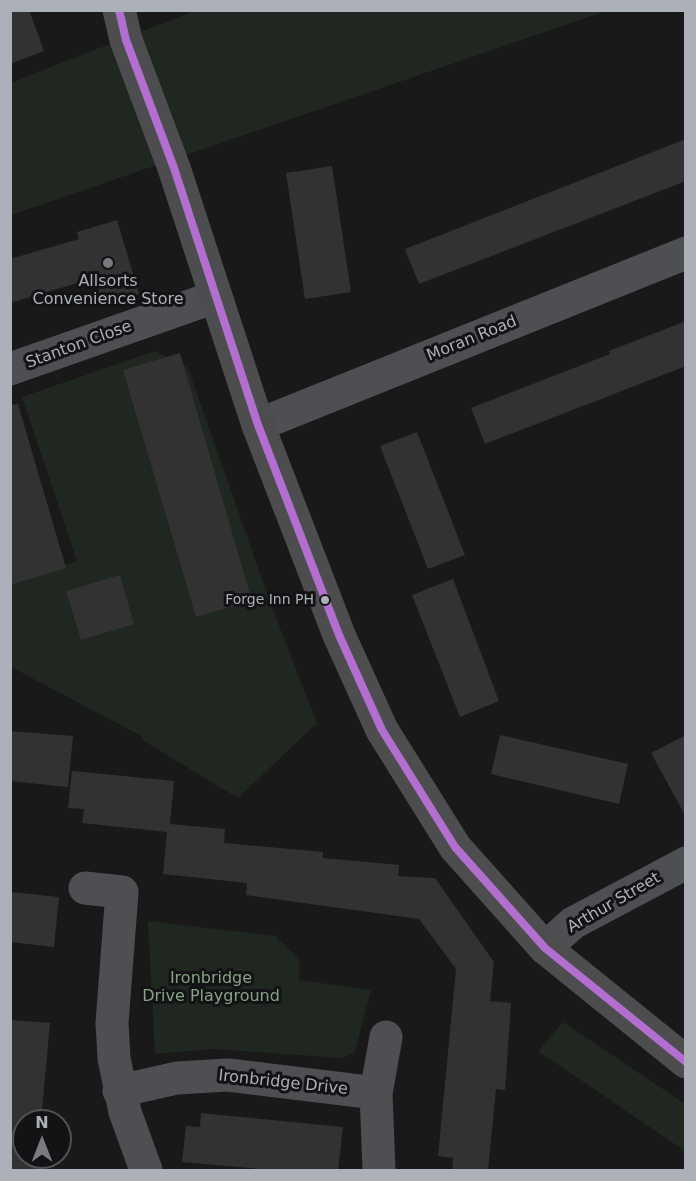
<!DOCTYPE html>
<html>
<head>
<meta charset="utf-8">
<style>
  body { margin:0 }
  #map { position:relative; width:696px; height:1181px; overflow:hidden; background:#191919; font-family:"DejaVu Sans",sans-serif }
  canvas { display:block }
  .frame { position:absolute; inset:0; border:12px solid #acb0b8; pointer-events:none }
  .north { position:absolute; left:12px; top:1109px; width:60px; height:60px; box-sizing:border-box; background:#131315; border:2px solid #505256; border-radius:50%; rotate:0deg; font-size:16px; font-weight:700; line-height:24px; text-align:center; color:#acb0b8 }
  .north::after { content:''; display:block; margin:auto; width:21px; height:27px; background:#797b80; clip-path:polygon(50% 0,100% 100%,50% 72%,0 100%) }
</style>
</head>
<body>
<div id="map">
<canvas width="696" height="1181"></canvas>
<div class="frame"></div>
<div class="north">N</div>
</div>
<script>
const ctx = document.querySelector('canvas').getContext('2d');
ctx.lineJoin = 'round';
function fill(path, color) { ctx.fillStyle = color; ctx.fill(path, 'evenodd'); }
const poly = rows => new Path2D(rows.map(r => 'M' + r).join(''));
function strokePath(path, color, width, dash) { ctx.strokeStyle = color; ctx.lineWidth = width; ctx.lineCap = dash ? 'butt' : 'round'; ctx.setLineDash(dash || []); ctx.stroke(path); }
function drawText(font, color, halo, rows, align = 'center') {
  ctx.font = font + ' "DejaVu Sans",sans-serif'; ctx.lineWidth = 6; ctx.setLineDash([]); ctx.textBaseline = 'middle'; ctx.strokeStyle = halo; ctx.fillStyle = color; for (const [text, x, y, turn = 0] of rows) {
    ctx.save(); ctx.translate(x, y); ctx.rotate((+turn || 0) * Math.PI / 180); ctx.textAlign = isNaN(turn) ? turn : align; if (halo) ctx.strokeText(text, 0, 0); ctx.fillText(text, 0, 0); ctx.restore();
  }
}
const green = poly([
  [194,11,606,11,11,215,10,83],
  [155,351,188,368,270,602,317,723,238,798,142,740,143,737,11,667,10,583,77,561,22,397],
  [148,921,275,936,299,959,299,980,371,990,355,1052,342,1058,213,1049,155,1054],
  [563,1022,685,1104,685,1151,538,1051]
]);
const building = poly([
  [10,10,29,10,44,51,10,64],
  [686,139,686,181,419,284,405,249],
  [332,166,351,292,305,299,286,173],
  [117,220,139,294,98,306,91,279,10,303,10,259,79,239,77,232],
  [686,321,686,366,485,444,471,408,610,354,609,351],
  [180,353,252,601,196,617,123,370],
  [18,404,66,568,10,585,10,405],
  [417,432,465,555,428,569,380,446],
  [120,575,134,624,81,640,66,591],
  [453,579,499,701,460,717,412,595],
  [10,731,73,736,68,787,10,781],
  [500,735,628,764,619,804,491,774],
  [686,735,686,817,651,753],
  [72,771,174,781,170,824,225,829,224,843,323,852,323,858,399,865,398,876,435,878,494,962,490,1001,511,1003,505,1090,496,1089,488,1170,452,1170,453,1158,438,1156,456,969,419,919,246,895,247,883,163,874,167,832,82,823,84,809,68,808],
  [10,892,59,897,54,947,10,942],
  [10,1020,50,1023,41,1121,24,1121,24,1157,38,1157,37,1170,10,1170],
  [201,1113,343,1127,338,1170,272,1170,182,1162,186,1126,200,1127]
]);
const street = poly([
  [10,369,215,297],
  [258,425,686,253],
  [85,888,122,892,112,1023,114,1058,125,1112,146,1170],
  [545,948,573,923,686,863],
  [119,1091,177,1078,228,1075,376,1093],
  [379,1170,376,1093,386,1037]
]);
const secondary = poly([
  [119,10,126,40,174,168,258,425,339,635,382,730,455,847,545,948,686,1062]
]);
const bus1 = poly([
  [119,10,126,40,174,168,258,425,339,635,382,730,455,847,545,948,686,1062]
]);
const markers = [
  [108,263,6,"#797b80"],
  [325,600,5,"#acb0b8"]
];
const busNames = [
  ["Forge Inn PH",314,600]
];
const poiNames = [
  ["Allsorts",108,282],
  ["Convenience Store",108,300]
];
const streetNames = [
  ["Moran Road",472,339,-22],
  ["Stanton Close",79,345,-20],
  ["Arthur Street",614,903,-30],
  ["Ironbridge Drive",283,1083,6]
];
const parkNames = [
  ["Ironbridge",211,979],
  ["Drive Playground",211,997]
];
fill(green, '#202620');
fill(building, '#323233');
strokePath(street, '#4e4f52', 33);
strokePath(secondary, '#4d4d4f', 33);
strokePath(bus1, '#b36fd0', 8);
for (const [x, y, r, color] of markers) { const dot = new Path2D(); dot.arc(x, y, r, 0, 2 * Math.PI); ctx.fillStyle = color; ctx.fill(dot); strokePath(dot, '#131315', 2); }
drawText('14px', '#acb0b8', '#131315', busNames, 'right');
drawText('16px', '#acb0b8', '#131315', poiNames);
drawText('16px', '#acb0b8', '#131315', streetNames);
drawText('16px', '#85a286', '#131315', parkNames);
</script>
</body>
</html>
